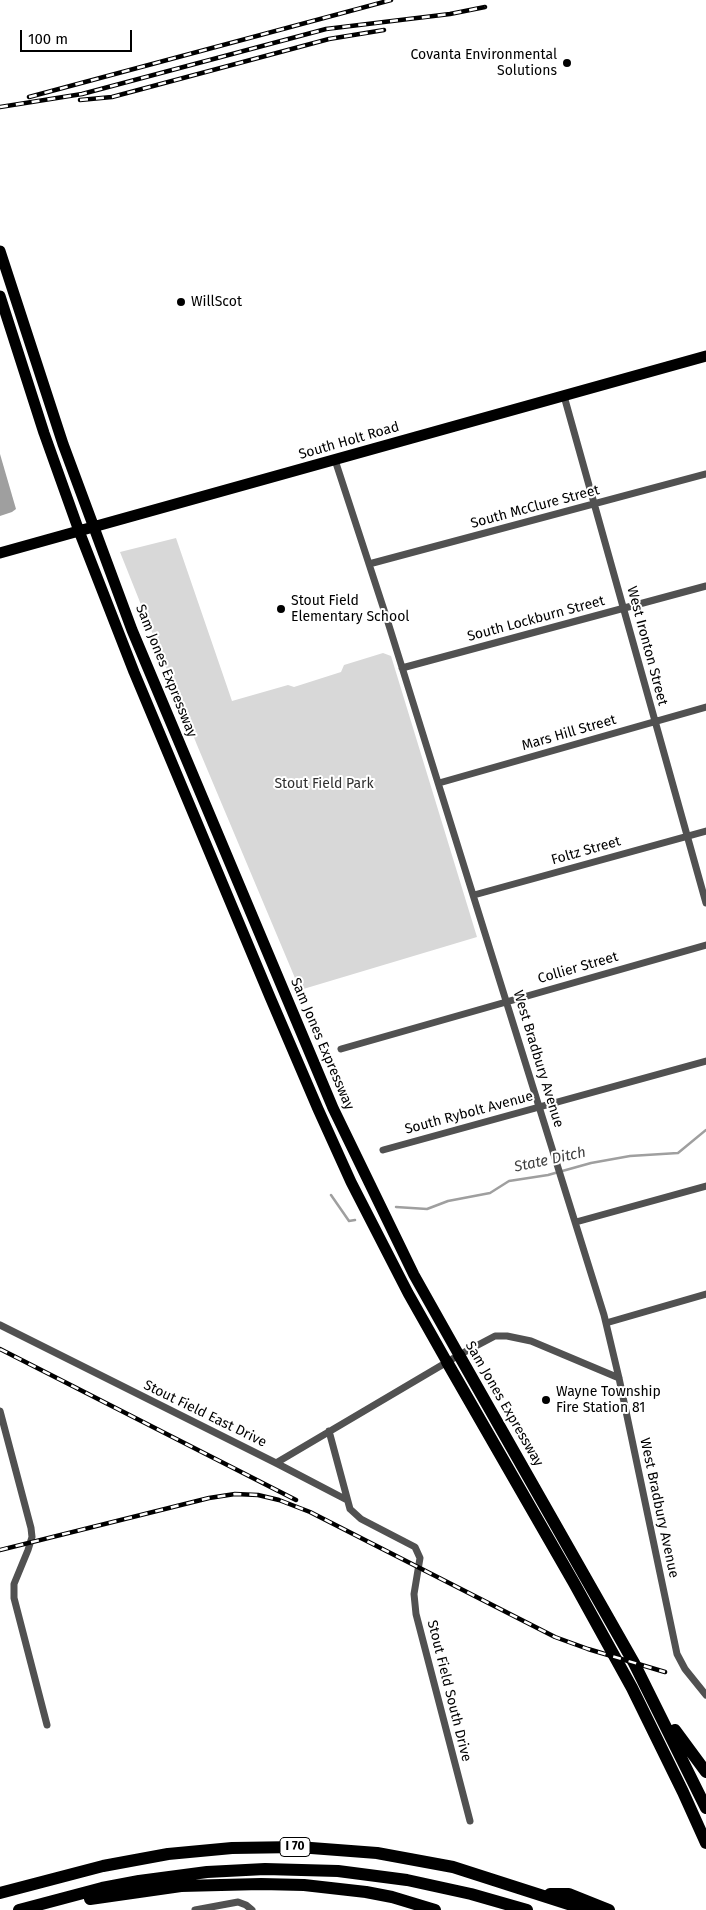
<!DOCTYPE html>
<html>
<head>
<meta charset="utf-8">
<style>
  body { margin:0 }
  #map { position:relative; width:706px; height:1910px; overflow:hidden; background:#fff; font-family:"Fira Sans",sans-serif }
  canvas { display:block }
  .scale { position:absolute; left:20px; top:30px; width:112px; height:22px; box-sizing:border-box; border:2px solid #000; border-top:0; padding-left:6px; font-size:15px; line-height:18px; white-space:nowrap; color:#000; -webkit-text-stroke:4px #fff; paint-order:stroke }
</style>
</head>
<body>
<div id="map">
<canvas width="706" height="1910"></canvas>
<div class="scale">100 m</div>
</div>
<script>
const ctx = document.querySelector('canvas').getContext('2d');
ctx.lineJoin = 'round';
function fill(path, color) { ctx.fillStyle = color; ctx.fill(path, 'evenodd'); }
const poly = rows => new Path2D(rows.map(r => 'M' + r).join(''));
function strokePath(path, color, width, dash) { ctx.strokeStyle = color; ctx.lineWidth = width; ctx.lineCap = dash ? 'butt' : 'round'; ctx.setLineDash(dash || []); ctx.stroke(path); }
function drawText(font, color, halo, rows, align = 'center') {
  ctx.font = font + ' "Fira Sans",sans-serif'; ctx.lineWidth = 4; ctx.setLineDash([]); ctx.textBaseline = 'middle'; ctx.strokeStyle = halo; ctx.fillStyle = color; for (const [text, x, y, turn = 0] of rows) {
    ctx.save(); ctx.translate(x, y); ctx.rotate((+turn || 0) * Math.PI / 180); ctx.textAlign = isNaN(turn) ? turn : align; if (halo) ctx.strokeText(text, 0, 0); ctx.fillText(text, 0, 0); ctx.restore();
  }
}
const green = poly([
  [176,538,232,701,288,685,294,687,341,672,344,665,383,653,391,656,477,937,300,990,197,745,120,552]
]);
const water = poly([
  [0,454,16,509,12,512,0,516]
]);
const stream = poly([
  [331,1195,349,1221,355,1220],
  [396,1207,427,1209,448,1201,490,1193,509,1181,548,1175,591,1163,630,1156,678,1153,706,1130]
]);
const minor = poly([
  [564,396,706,903],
  [335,460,386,616,604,1315,619,1378,677,1654,685,1669,706,1695],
  [369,564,706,474],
  [402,668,706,586],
  [439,783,706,707],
  [474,895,706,831],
  [341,1049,706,945],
  [383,1150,706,1061],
  [576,1222,706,1186],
  [606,1323,706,1294],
  [0,1325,276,1463,347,1500],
  [0,1411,31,1528,32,1537,28,1550,14,1584,14,1598,47,1725],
  [329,1431,350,1509,361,1519,415,1547,420,1558,414,1594,416,1614,470,1821],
  [276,1463,459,1355,495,1336,507,1336,531,1341,619,1378],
  [195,1910,238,1902,246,1905,252,1910]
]);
const primary = poly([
  [0,251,63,444,132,630,333,1108,414,1275,459,1355],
  [0,296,44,433,79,531,134,672,270,997,318,1109,351,1182,408,1293,447,1362],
  [0,553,706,356]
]);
const motorway = poly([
  [459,1355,634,1663,706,1808],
  [447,1362,574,1583,632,1688,683,1792,706,1843],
  [675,1730,706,1772],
  [0,1893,103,1866,168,1854,232,1848,298,1847,377,1853,453,1867,587,1910],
  [550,1894,569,1894,609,1910],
  [90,1899,181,1886,261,1884,304,1885,366,1892,392,1897,435,1910],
  [19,1910,102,1888,139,1881,207,1872,265,1869,338,1871,407,1880,471,1894,527,1910]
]);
const rail = poly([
  [29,97,391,0],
  [80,100,112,97,329,39,384,30],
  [0,107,82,94,326,29,450,14,485,7],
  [0,1349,296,1500],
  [0,1550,209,1498,235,1494,258,1495,279,1500,310,1512,555,1637,588,1649,665,1672]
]);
const markers = [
  [567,63,5,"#000"],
  [181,302,5,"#000"],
  [281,609,5,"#000"],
  [546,1400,5,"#000"]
];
const shields = [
  [295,1847,30]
];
const shieldNames = [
  ["I 70",295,1847]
];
const poiNames = [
  ["Covanta Environmental",557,55,"right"],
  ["Solutions",557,71,"right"],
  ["WillScot",191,302],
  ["Stout Field",291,601],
  ["Elementary School",291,617],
  ["Wayne Township",556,1392],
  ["Fire Station 81",556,1408]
];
const streetNames = [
  ["South Holt Road",349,441,-16],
  ["South McClure Street",535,507,-15],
  ["South Lockburn Street",536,619,-15],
  ["West Ironton Street",647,646,75],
  ["Sam Jones Expressway",166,671,68],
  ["Mars Hill Street",569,733,-16],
  ["Foltz Street",586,851,-16],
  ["Collier Street",578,968,-16],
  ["Sam Jones Expressway",322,1044,67],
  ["West Bradbury Avenue",538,1059,73],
  ["South Rybolt Avenue",469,1113,-15],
  ["Sam Jones Expressway",504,1404,60],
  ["Stout Field East Drive",205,1414,26],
  ["West Bradbury Avenue",659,1508,78],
  ["Stout Field South Drive",449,1691,76]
];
const parkNames = [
  ["Stout Field Park",324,784]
];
const waterNames = [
  ["State Ditch",550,1160,-12]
];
fill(green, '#d8d8d8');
fill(water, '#9f9f9f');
strokePath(stream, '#9f9f9f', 2.5);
strokePath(minor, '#515151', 7);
strokePath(primary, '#000', 11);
strokePath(motorway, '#000', 12);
strokePath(rail, '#000', 4.5);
strokePath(rail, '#fff', 2.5, [8]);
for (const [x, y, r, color] of markers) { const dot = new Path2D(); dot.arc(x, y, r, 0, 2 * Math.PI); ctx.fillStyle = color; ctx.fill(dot); strokePath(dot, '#fff', 2); }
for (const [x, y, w] of shields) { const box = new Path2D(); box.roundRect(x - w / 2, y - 9.5, w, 19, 4); ctx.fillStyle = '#fff'; ctx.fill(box); strokePath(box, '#000', 1); }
drawText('bold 12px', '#000', null, shieldNames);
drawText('14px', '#000', '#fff', poiNames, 'left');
drawText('14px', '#000', '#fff', streetNames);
drawText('14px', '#2f2f2f', '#fff', parkNames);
drawText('italic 15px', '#404040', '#fff', waterNames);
</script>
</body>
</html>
